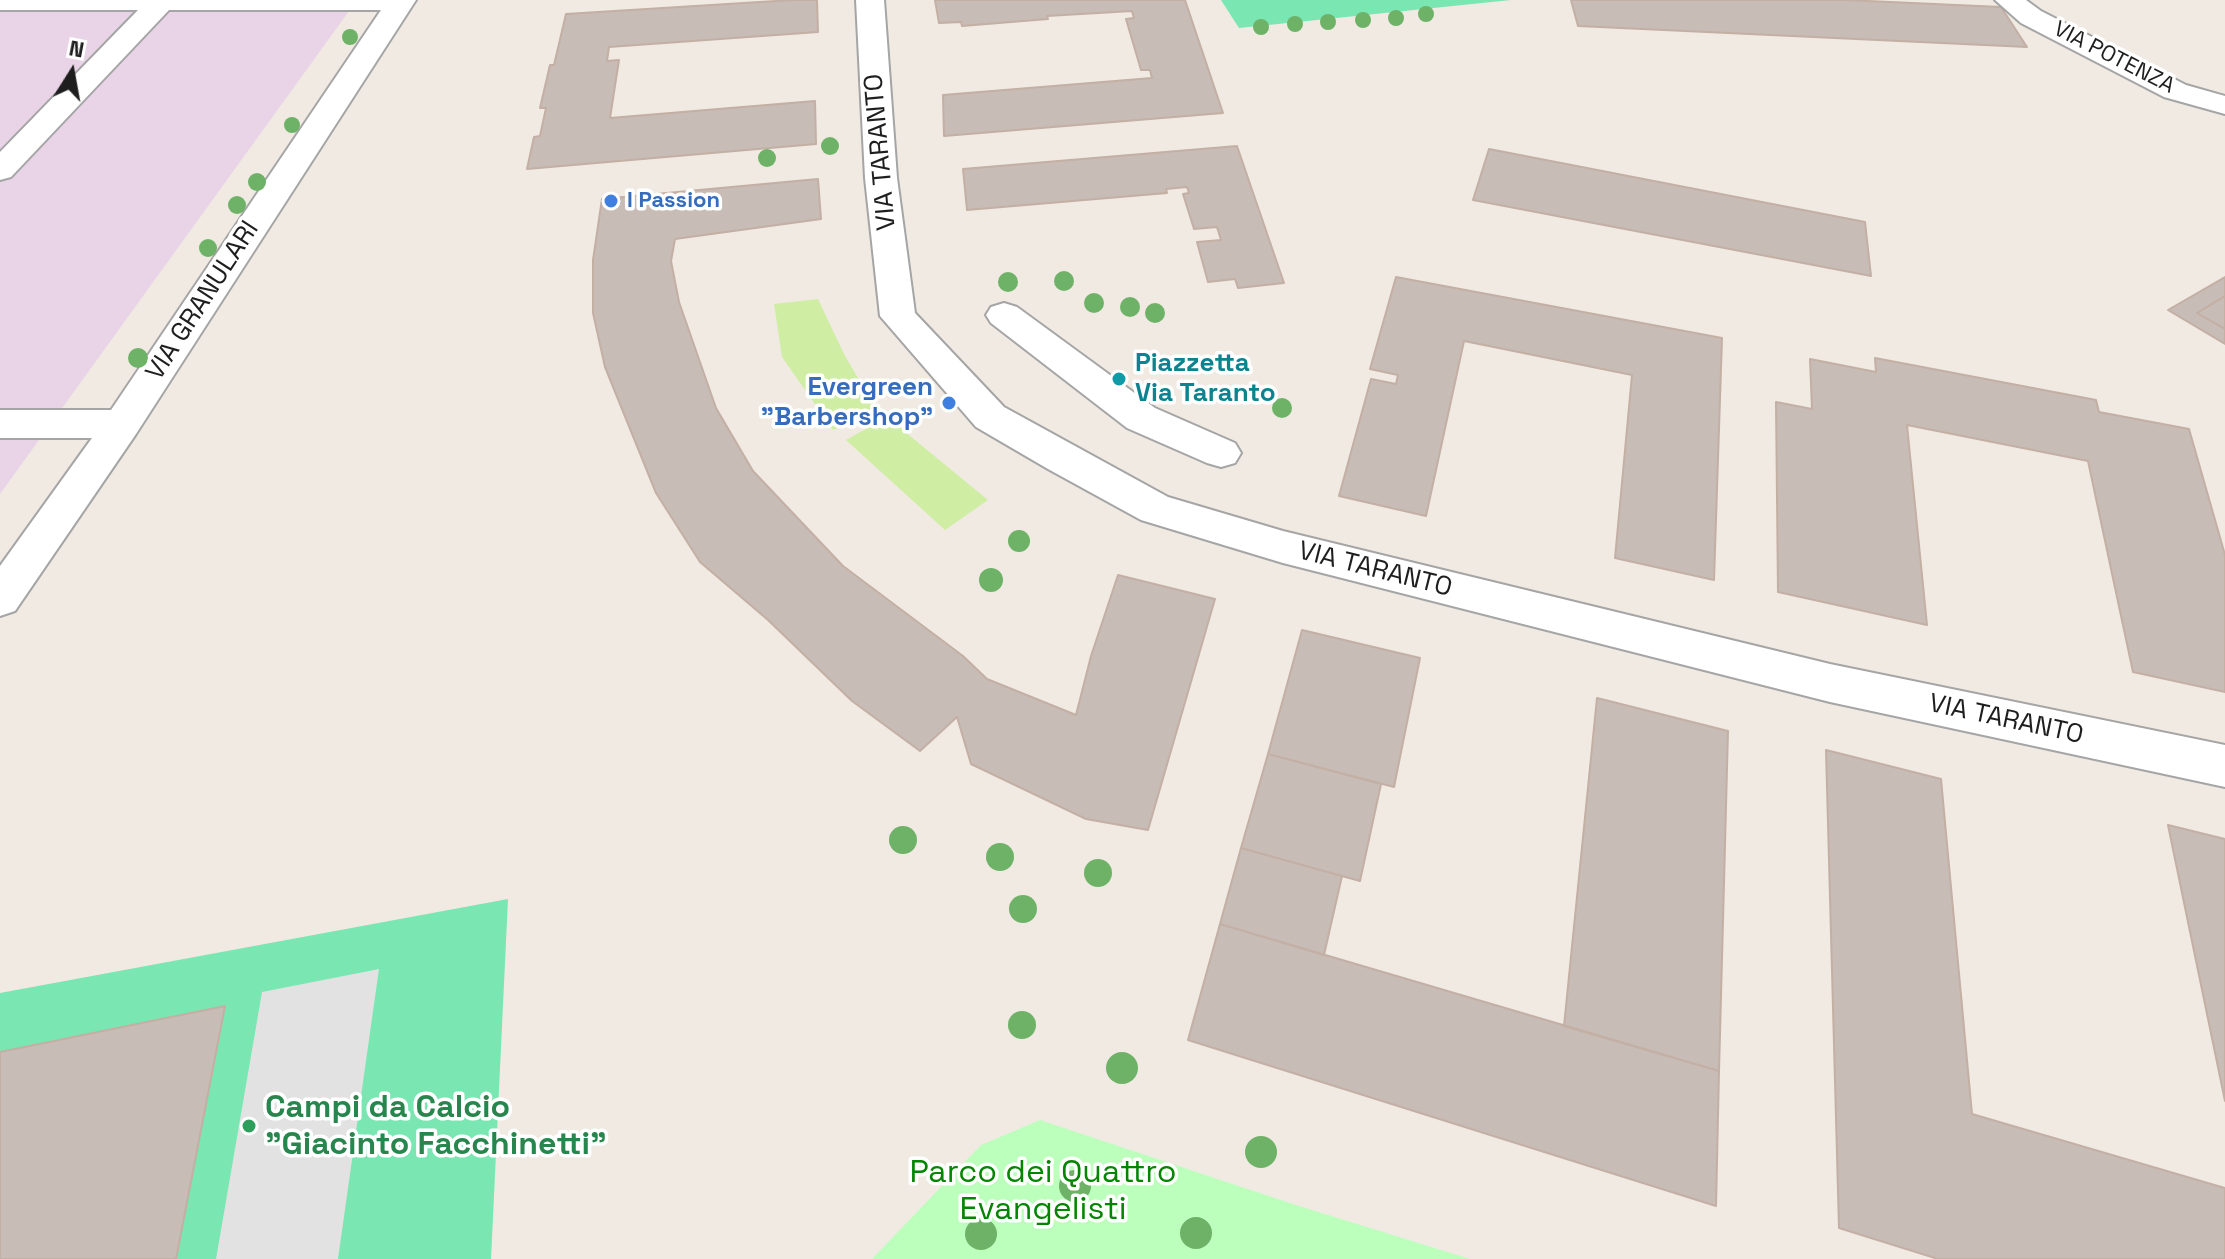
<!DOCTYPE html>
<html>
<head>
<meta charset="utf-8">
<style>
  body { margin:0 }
  #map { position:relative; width:2225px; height:1259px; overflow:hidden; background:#f0eae3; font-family:"Space Grotesk",sans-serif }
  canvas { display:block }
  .north { position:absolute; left:32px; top:32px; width:80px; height:80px; -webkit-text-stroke:6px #fff; paint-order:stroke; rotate:11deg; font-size:22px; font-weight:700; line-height:32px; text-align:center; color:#1e1e1e }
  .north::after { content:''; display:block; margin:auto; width:28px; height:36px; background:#1e1e1e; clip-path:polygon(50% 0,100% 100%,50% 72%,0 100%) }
</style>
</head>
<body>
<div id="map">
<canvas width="2225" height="1259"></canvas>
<div class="north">N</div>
</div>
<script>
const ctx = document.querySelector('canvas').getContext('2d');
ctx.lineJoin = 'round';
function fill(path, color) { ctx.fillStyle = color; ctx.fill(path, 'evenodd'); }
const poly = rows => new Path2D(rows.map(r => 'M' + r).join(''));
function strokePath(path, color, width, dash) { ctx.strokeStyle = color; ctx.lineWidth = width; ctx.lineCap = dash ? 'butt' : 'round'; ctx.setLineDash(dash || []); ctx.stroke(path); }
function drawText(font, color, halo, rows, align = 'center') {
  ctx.font = font + ' "Space Grotesk",sans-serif'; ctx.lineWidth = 7; ctx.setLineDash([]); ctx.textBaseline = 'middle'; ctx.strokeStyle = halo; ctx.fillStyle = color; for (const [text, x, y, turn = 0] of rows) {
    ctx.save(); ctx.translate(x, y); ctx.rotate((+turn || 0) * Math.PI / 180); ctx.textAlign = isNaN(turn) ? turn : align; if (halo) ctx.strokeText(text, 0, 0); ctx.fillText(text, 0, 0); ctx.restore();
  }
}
const industrial = poly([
  [0,0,357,0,0,494]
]);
const grass = poly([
  [818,299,845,356,877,410,833,430,782,357,774,304],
  [887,417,988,500,945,530,846,440]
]);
const park = poly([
  [1040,1120,1296,1205,1470,1259,872,1259,981,1145]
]);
const pitch = poly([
  [1221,0,1511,0,1239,28],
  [508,899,491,1259,0,1259,0,993]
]);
const parking = poly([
  [379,969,338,1259,216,1259,262,992]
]);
const building = poly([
  [792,0,817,0,818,32,609,47,607,61,619,60,610,118,815,101,816,144,527,169,534,137,540,136,546,108,540,108,550,65,554,65,566,14,792,0],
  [935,0,1185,0,1223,113,944,136,943,95,1152,78,1150,70,1141,70,1126,19,1134,18,1132,11,1047,16,1048,19,962,26,961,22,939,23,935,0],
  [1571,0,1846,0,2001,7,2027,47,1578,26,1571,0],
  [1237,146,1284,283,1238,288,1235,279,1208,282,1197,242,1221,240,1217,227,1194,229,1183,194,1189,193,1187,187,1166,189,1167,193,967,210,963,169,1237,146],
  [1489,149,1865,222,1871,276,1473,200,1489,149],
  [818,179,821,219,675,239,671,261,679,302,716,408,753,471,843,566,963,656,987,679,1076,715,1091,656,1118,575,1215,599,1148,830,1086,819,971,764,957,717,920,751,852,701,768,620,700,562,656,493,605,367,593,313,593,260,602,199,818,179],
  [1396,277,1722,338,1714,580,1615,558,1632,375,1464,341,1426,516,1339,496,1371,379,1396,384,1398,375,1370,369,1396,277],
  [2225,277,2225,296,2197,313,2225,329,2225,344,2168,310,2225,277],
  [2225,296,2225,329,2197,313,2225,296],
  [1875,358,2096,400,2099,412,2189,429,2225,555,2225,692,2133,672,2088,461,1907,425,1927,625,1778,592,1776,402,1812,409,1810,359,1876,372,1875,358],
  [1302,630,1420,658,1394,787,1268,754,1302,630],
  [1597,698,1728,731,1719,1071,1564,1026,1597,698],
  [1826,750,1941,779,1972,1114,2225,1188,2225,1259,1938,1259,1839,1228,1826,750],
  [1268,754,1381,784,1360,881,1241,848,1268,754],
  [2168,825,2225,839,2225,1101,2168,825],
  [1241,848,1342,876,1324,955,1220,924,1241,848],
  [1220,924,1719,1071,1716,1206,1188,1040,1220,924],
  [225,1006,176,1259,0,1259,0,1052,225,1006]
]);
const minor = poly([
  [0,0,416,0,136,434,15,611,0,616,0,566,92,438,0,438,0,410,111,410,381,10,169,10,11,177,0,180,0,152,138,10,0,10,0,0],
  [856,0,884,0,897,178,915,313,1004,407,1168,497,1283,531,1830,664,2225,745,2225,787,1830,702,1283,563,1141,520,1048,469,976,427,880,316,865,178,856,0],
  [1995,0,2026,0,2041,11,2186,85,2225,96,2225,114,2164,97,2021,23,1995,0],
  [1004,303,1017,307,1155,408,1235,443,1241,453,1235,463,1221,467,1207,463,1127,428,991,323,986,315,991,307,1004,303]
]);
const trees = [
  [1426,14,8],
  [1396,18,8],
  [1363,20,8],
  [1328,22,8],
  [1295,24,8],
  [1261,27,8],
  [350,37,8],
  [292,125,8],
  [830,146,9],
  [767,158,9],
  [257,182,9],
  [237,205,9],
  [208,248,9],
  [1064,281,10],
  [1008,282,10],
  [1094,303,10],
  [1130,307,10],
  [1155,313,10],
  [138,358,10],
  [1282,408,10],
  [1019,541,11],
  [991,580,12],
  [903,840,14],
  [1000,857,14],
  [1098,873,14],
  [1023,909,14],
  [1022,1025,14],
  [1122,1068,16],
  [1261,1152,16],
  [1075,1186,16],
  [1196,1233,16],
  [981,1234,16]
];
const markers = [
  [611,201,8,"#3f7fe0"],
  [1119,379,8,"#0f9aa8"],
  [949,403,8,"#3f7fe0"],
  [249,1126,8,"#2e9e5b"]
];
const farStreetnames = [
  ["VIA POTENZA",2114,58,27]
];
const farShopnames = [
  ["I Passion",627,201]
];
const streetNames = [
  ["VIA TARANTO",881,152,-95],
  ["VIA GRANULARI",203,301,-57],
  ["VIA TARANTO",1375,570,14],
  ["VIA TARANTO",2006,720,12]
];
const cultureNames = [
  ["Piazzetta",1135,364],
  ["Via Taranto",1135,394]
];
const shopNames = [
  ["Evergreen",933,388],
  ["\"Barbershop\"",933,418]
];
const nearLeisurenames = [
  ["Campi da Calcio",265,1108],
  ["\"Giacinto Facchinetti\"",265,1145]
];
const nearParknames = [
  ["Parco dei Quattro",1043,1173],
  ["Evangelisti",1043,1210]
];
fill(industrial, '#e9d4e7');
fill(grass, '#cfeea4');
fill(park, '#bcfebc');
fill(pitch, '#7ae6b2');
fill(parking, '#e2e2e2');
fill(building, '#c8bcb6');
strokePath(building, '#c3afa4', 2);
strokePath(minor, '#a5a5a5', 4);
fill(minor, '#fff');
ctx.fillStyle = '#6eb267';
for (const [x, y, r] of trees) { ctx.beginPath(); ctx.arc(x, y, r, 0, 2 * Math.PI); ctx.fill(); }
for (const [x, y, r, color] of markers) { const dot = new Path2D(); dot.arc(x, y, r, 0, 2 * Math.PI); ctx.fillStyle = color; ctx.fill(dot); strokePath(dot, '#fff', 3); }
drawText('22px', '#1e1e1e', '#fff', farStreetnames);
drawText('bold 22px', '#366cbe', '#fff', farShopnames, 'left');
drawText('26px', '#1e1e1e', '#fff', streetNames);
drawText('bold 26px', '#0d838f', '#fff', cultureNames, 'left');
drawText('bold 26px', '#366cbe', '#fff', shopNames, 'right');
drawText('bold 32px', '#27864d', '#fff', nearLeisurenames, 'left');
drawText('32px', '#038502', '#fff', nearParknames);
</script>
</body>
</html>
